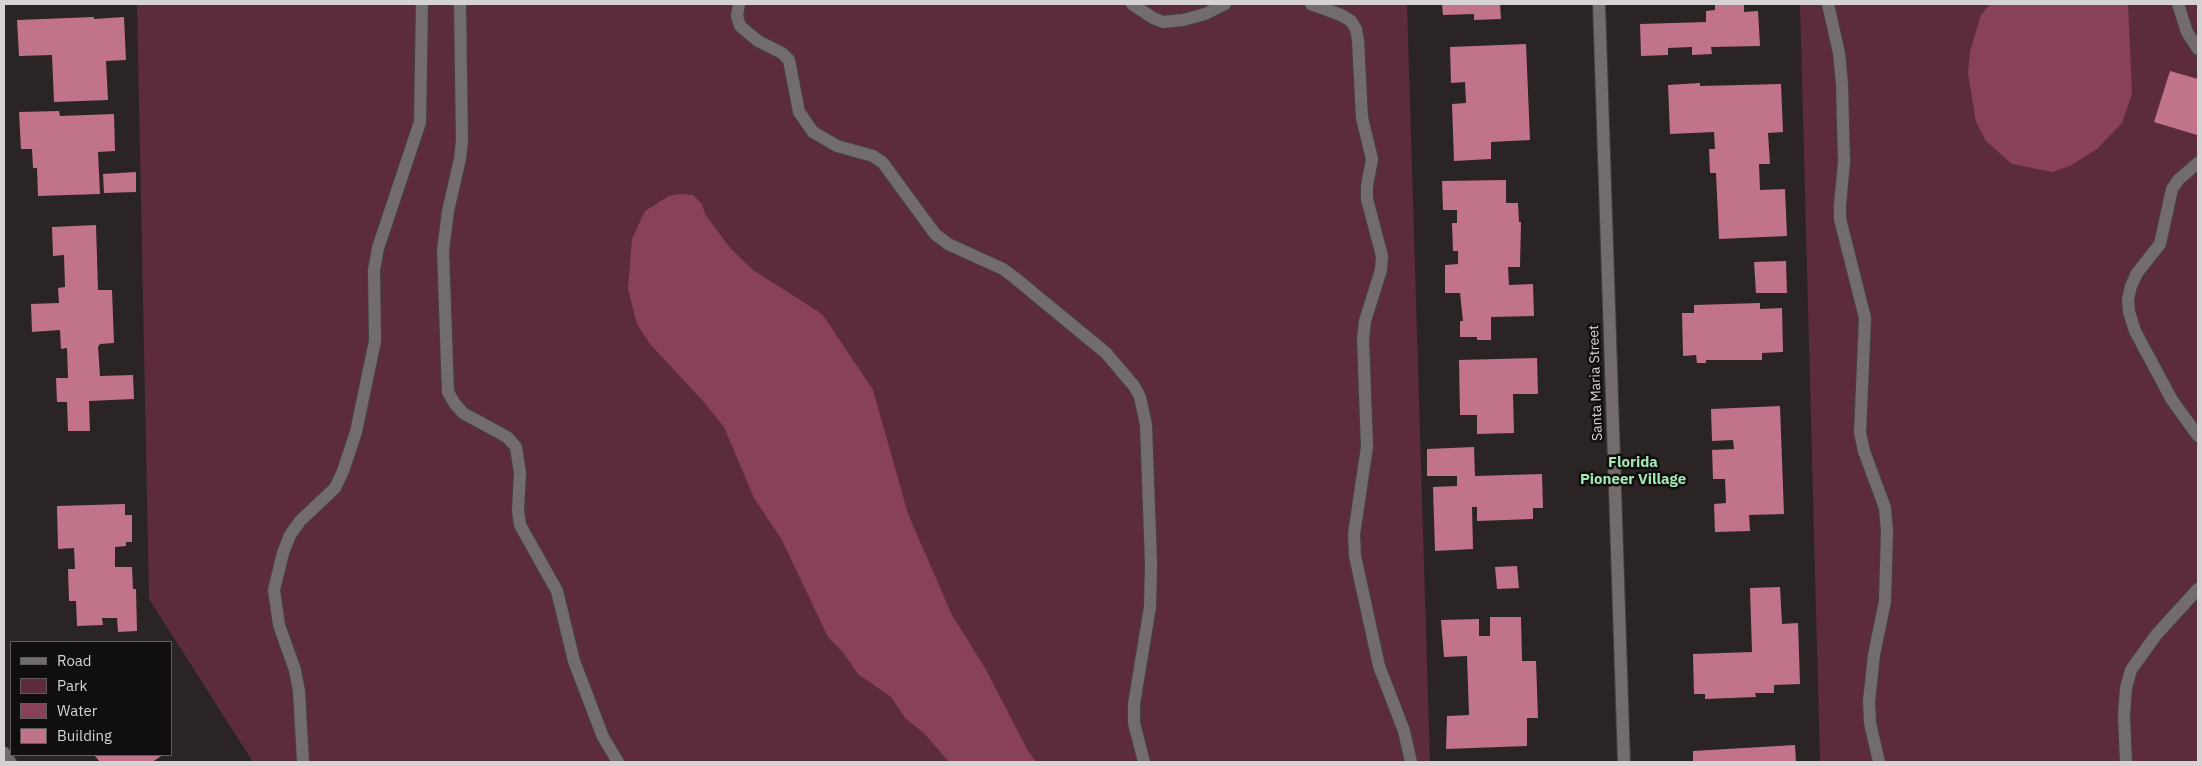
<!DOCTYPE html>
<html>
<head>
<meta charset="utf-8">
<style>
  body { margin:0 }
  #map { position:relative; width:2202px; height:766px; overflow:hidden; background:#2a2425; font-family:"IBM Plex Sans",sans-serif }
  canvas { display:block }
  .frame { position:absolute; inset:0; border:5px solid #d6d2d3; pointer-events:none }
  .legend { position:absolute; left:10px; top:641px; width:162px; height:115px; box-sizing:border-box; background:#100e0e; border:1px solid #5f5c5d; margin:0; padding:6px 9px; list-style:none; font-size:15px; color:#d6d2d3 }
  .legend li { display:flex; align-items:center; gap:10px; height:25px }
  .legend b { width:25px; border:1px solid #5f5c5d }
</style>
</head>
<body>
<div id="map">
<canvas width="2202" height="766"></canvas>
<div class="frame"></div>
<ul class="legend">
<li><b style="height:6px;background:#736c6d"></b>Road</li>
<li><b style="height:14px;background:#5d2c3c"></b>Park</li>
<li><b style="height:14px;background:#894158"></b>Water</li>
<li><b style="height:14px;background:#c1738a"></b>Building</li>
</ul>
</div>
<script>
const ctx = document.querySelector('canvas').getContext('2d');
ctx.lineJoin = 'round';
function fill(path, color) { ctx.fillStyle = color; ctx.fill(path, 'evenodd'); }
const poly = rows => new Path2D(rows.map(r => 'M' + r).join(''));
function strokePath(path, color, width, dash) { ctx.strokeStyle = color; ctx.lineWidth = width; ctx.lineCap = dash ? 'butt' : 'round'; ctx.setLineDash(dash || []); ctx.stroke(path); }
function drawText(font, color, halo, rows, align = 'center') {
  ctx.font = font + ' "IBM Plex Sans",sans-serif'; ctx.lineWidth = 5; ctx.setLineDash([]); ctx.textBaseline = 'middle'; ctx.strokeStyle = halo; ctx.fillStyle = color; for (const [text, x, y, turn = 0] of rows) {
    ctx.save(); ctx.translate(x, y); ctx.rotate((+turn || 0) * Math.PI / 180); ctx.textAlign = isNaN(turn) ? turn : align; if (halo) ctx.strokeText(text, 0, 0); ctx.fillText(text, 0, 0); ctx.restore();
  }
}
const green = poly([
  [137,4,1407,4,1430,762,253,762,149,599],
  [1800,4,2198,4,2198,762,1820,762]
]);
const water = poly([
  [1990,4,2128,4,2132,94,2122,123,2097,149,2070,166,2052,172,2012,164,1986,141,1976,122,1968,73,1970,51,1981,15],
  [679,194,693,195,702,204,705,214,730,248,753,270,822,314,873,390,908,514,952,615,985,668,1027,749,1036,762,949,762,924,733,906,719,891,697,858,674,843,652,828,637,782,540,754,498,724,427,704,402,650,344,637,324,628,289,632,239,645,211,669,196]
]);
const building = poly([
  [1442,4,1500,4,1501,19,1474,20,1474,14,1443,15],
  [1715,4,1744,4,1744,12,1758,11,1760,46,1711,47,1712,54,1692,55,1692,47,1668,48,1668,55,1641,56,1640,24,1706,22,1706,11,1715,10],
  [94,17,94,19,124,17,126,60,106,61,108,100,54,102,52,55,19,56,17,20],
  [1526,44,1530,140,1491,142,1491,159,1454,161,1452,104,1466,103,1465,82,1451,83,1450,47],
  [2170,71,2198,79,2197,135,2154,122],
  [1700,83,1700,86,1781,84,1783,132,1768,133,1770,164,1759,164,1760,190,1785,189,1787,236,1719,239,1716,173,1710,173,1709,149,1715,149,1714,132,1670,134,1668,85],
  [59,111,60,116,114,114,115,151,98,152,100,194,38,196,37,168,33,168,32,149,21,149,19,112],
  [136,172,136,192,104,193,103,174],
  [1506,180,1506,203,1518,203,1519,222,1521,222,1520,267,1508,267,1509,285,1533,284,1534,316,1491,317,1491,340,1477,340,1477,337,1460,337,1460,321,1463,321,1460,293,1445,293,1445,265,1458,264,1458,251,1453,251,1452,223,1457,223,1457,210,1443,210,1442,181],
  [96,225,98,290,112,290,114,343,100,344,98,347,100,376,133,375,134,399,89,401,90,431,68,431,67,402,57,402,56,378,68,378,67,348,61,349,60,330,32,332,31,304,59,303,58,288,65,287,64,255,53,256,52,227],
  [1786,261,1787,293,1756,293,1754,262],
  [1760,303,1760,309,1782,308,1783,352,1762,353,1762,360,1706,360,1706,363,1697,363,1696,355,1683,356,1682,313,1694,313,1694,305],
  [1537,358,1538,394,1513,394,1514,433,1477,434,1477,415,1460,415,1459,360],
  [1780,406,1784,514,1749,515,1750,531,1715,532,1714,504,1726,503,1725,479,1713,479,1712,450,1734,449,1733,440,1712,441,1711,409],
  [1474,447,1475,476,1542,474,1543,508,1533,508,1533,519,1477,521,1477,507,1472,507,1473,549,1435,551,1433,487,1457,486,1457,476,1427,476,1427,449],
  [125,504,125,515,132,515,132,542,126,542,126,546,115,547,115,567,132,567,133,589,136,589,137,631,118,632,117,618,102,618,103,625,77,626,76,601,69,601,68,569,75,569,74,548,58,549,57,506],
  [1517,566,1519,588,1497,589,1495,567],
  [1780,587,1782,624,1798,623,1800,684,1774,685,1774,693,1755,693,1756,697,1705,699,1705,694,1694,694,1693,654,1752,652,1750,588],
  [1490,617,1521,617,1522,661,1536,661,1538,718,1527,718,1527,746,1446,749,1447,716,1469,715,1467,656,1444,657,1441,620,1479,619,1479,636,1490,636],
  [1795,745,1796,762,1693,762,1693,751],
  [94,755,163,755,152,762,100,762]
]);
const minor = poly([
  [460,4,462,141,460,159,448,211,443,251,448,392,455,404,463,413,507,437,516,447,520,473,518,510,520,525,557,591,574,661,603,737,618,762],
  [739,4,737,16,740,26,758,41,782,53,789,60,799,112,813,132,837,146,873,156,883,163,935,234,948,244,1003,269,1015,278,1106,353,1134,386,1140,397,1146,425,1151,563,1150,607,1134,704,1134,723,1144,762],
  [1132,4,1153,18,1163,22,1183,20,1205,14,1225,4],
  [1311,4,1341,15,1351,21,1356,29,1358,40,1362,118,1372,159,1367,186,1367,199,1382,256,1381,270,1365,321,1363,339,1367,447,1354,534,1355,556,1379,666,1404,731,1411,762],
  [1599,4,1624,762],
  [1828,4,1839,53,1842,84,1844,162,1840,205,1840,219,1865,318,1860,433,1864,451,1885,508,1887,531,1885,601,1874,655,1869,701,1870,723,1879,762],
  [2178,4,2187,32,2198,49],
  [2198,163,2179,179,2172,189,2160,244,2137,273,2131,286,2128,299,2129,312,2135,331,2172,400,2198,436],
  [4,753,10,762],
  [303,762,299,691,295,670,279,625,274,590,283,553,290,535,300,521,335,488,343,471,356,432,375,341,374,270,378,248,420,122,422,4],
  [2126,762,2124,715,2126,688,2131,670,2156,635,2198,589]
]);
const streetNames = [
  ["Santa Maria Street",1596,383,-92]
];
const neighbourhoodNames = [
  ["Florida",1633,463],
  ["Pioneer Village",1633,480]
];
fill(green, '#5d2c3c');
fill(water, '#894158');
fill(building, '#c1738a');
strokePath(minor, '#454041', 14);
strokePath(minor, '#736c6d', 12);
drawText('14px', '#d6d2d3', '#100e0e', streetNames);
drawText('bold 15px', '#a3e7b3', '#100e0e', neighbourhoodNames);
</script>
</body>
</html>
